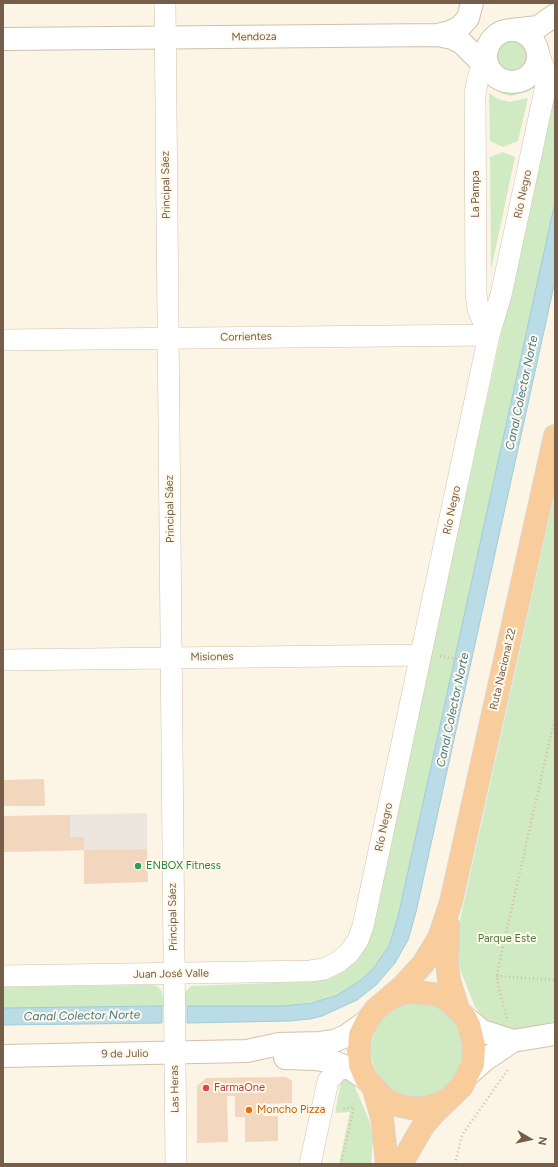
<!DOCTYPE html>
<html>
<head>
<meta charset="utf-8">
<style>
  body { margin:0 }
  #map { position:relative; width:558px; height:1167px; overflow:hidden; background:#fcf5e5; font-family:Figtree,sans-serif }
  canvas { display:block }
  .frame { position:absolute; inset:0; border:4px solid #765d4a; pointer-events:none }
  .north { position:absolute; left:510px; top:1119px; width:40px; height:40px; -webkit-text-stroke:3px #fff9eb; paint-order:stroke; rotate:99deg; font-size:11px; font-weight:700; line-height:16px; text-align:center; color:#765d4a }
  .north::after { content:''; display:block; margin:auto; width:14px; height:18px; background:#765d4a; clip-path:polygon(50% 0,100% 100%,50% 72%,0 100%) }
</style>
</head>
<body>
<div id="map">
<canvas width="558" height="1167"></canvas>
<div class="frame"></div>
<div class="north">N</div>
</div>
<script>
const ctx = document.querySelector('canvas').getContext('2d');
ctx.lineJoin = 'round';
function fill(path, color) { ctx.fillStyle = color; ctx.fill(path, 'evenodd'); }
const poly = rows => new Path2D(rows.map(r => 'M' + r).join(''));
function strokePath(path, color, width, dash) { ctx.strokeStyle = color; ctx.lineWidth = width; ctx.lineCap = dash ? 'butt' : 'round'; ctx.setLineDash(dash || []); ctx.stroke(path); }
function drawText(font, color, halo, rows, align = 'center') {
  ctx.font = font + ' Figtree,sans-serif'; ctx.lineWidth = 4; ctx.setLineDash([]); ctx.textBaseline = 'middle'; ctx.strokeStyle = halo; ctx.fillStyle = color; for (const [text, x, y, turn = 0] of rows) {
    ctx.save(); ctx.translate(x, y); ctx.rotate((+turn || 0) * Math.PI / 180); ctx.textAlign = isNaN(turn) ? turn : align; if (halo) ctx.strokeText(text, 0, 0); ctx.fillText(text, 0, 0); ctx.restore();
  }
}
const industrial = poly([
  [147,813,147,849,16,852,15,816]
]);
const green = poly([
  '493 56a20 20 0 1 1 40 0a20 20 0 1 1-40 0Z',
  [488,78,496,85,510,92,525,89,536,80,539,85,527,92,511,96,503,94,492,88,488,85],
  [555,88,555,202,398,917,389,946,372,970,361,980,336,996,324,1000,283,1006,184,1006,185,992,191,986,299,982,332,977,344,971,354,962,362,952,368,941],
  [489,93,498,99,509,102,528,98,518,141,503,147,490,141],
  [503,152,515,157,491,270,490,157],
  [555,492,555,1022,522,1029,506,1030,485,1020,475,1007,461,972,458,957,458,929],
  [151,985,157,986,162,991,164,1006,3,1008,3,987],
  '371 1050a47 47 0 1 1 94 0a47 47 0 1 1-94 0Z',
  [345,1078,352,1080,369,1120,373,1139,371,1164,339,1164,350,1112,335,1113,341,1081]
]);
const water = poly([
  [555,202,555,281,416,912,408,940,395,963,376,985,357,1000,322,1016,310,1019,289,1021,187,1023,187,1006,283,1006,311,1003,336,996,361,980,372,970,389,946,398,917,555,202],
  [162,1006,162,1023,3,1025,3,1008,162,1006]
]);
const building = poly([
  [44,779,45,806,3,806,3,780],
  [70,815,70,837,84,837,84,850,3,852,3,816],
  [147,849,148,882,84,884,84,850],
  [286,1077,292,1081,292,1103,264,1104,264,1116,278,1116,278,1141,245,1142,245,1117,235,1117,235,1096,227,1096,228,1142,197,1143,197,1086,206,1078]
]);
const path = poly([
  [440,656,471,662],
  [497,976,555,980],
  [507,1018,498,986,497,973,555,717],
  [341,1164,354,1107,342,1109],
  [455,1164,462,1135,509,1068]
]);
const minor = poly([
  [165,3,176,1164],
  [487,51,478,78,475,94,476,293,478,309,489,335],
  [3,340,489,335],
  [3,660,421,655],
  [3,976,310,971,324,969,338,962,349,953,358,940,363,926,489,335,501,295,546,85,546,74,538,52],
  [310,1164,328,1081,338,1070,347,1067]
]);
const tertiary = poly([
  '486 56a26 26 0 1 1 52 0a26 26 0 1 1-52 0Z',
  [511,30,538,27,555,15],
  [438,35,450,32,460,27,468,18,472,3],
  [3,39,438,35,452,38,462,43,491,72]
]);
const secondary = poly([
  [465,1017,482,1031,513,1041],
  [3,1056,247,1051,279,1044,320,1043,334,1041,346,1036,367,1021],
  [285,1058,315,1059,334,1062,351,1069,366,1079],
  [470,1073,486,1059,513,1041,555,1034]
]);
const trunk = poly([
  [448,925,447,963,449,980,458,1009],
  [389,999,403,993,413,992,433,994,442,997,450,1002,465,1017,469,1025,474,1045,473,1064,462,1086,434,1113,423,1126,401,1164],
  [374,1089,382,1118,387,1164],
  [451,1097,439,1104,425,1108,411,1108,397,1105,385,1099,366,1079,360,1065,359,1050,360,1035,367,1021,375,1010,402,987,423,964,439,938,451,902,555,436]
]);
const markers = [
  [138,866,4,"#2e9e5b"],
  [206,1088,4,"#e0444e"],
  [249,1110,4,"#e8710a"]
];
const streetNames = [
  ["Mendoza",254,37,-1],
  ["Principal Sáez",166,185,-91],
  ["La Pampa",476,194,-90],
  ["Río Negro",523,194,-78],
  ["Corrientes",246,337,-1],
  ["Principal Sáez",170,509,-91],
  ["Río Negro",452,510,-78],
  ["Misiones",212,657,-1],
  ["Ruta Nacional 22",503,669,-77],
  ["Río Negro",384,827,-78],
  ["Principal Sáez",173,917,-91],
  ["Juan José Valle",171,974,-1],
  ["9 de Julio",125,1054,-1],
  ["Las Heras",175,1089,-91]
];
const leisureNames = [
  ["ENBOX Fitness",146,866]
];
const parkNames = [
  ["Parque Este",507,939]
];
const healthNames = [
  ["FarmaOne",214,1088]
];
const foodNames = [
  ["Moncho Pizza",257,1110]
];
const waterNames = [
  ["Canal Colector Norte",522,393,-78],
  ["Canal Colector Norte",453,710,-78],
  ["Canal Colector Norte",82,1016,-1]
];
fill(industrial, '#ece6df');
fill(green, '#d0eac3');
fill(water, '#b9dce6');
strokePath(water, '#9fcbd8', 1);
fill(building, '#f2d6bd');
strokePath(minor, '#d0c0ae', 22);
strokePath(tertiary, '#d0c0ae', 24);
strokePath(secondary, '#d3c0ab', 24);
strokePath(trunk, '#dbd5d0', 24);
strokePath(path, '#d7b9a0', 2.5, [1, 3]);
strokePath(minor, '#fff', 21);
strokePath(tertiary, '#fff', 22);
strokePath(secondary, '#fff', 22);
strokePath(trunk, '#f9cc9c', 22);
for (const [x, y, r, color] of markers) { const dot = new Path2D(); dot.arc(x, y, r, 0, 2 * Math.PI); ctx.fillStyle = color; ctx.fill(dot); strokePath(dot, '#fff9eb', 1.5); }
drawText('11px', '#765d4a', '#fff9eb', streetNames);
drawText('11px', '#27864d', '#fff9eb', leisureNames, 'left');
drawText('11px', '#4e7b42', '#fff9eb', parkNames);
drawText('11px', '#be3a42', '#fff9eb', healthNames, 'left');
drawText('11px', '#c56008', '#fff9eb', foodNames, 'left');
drawText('italic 12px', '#437889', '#fff9eb', waterNames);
</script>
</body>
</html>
